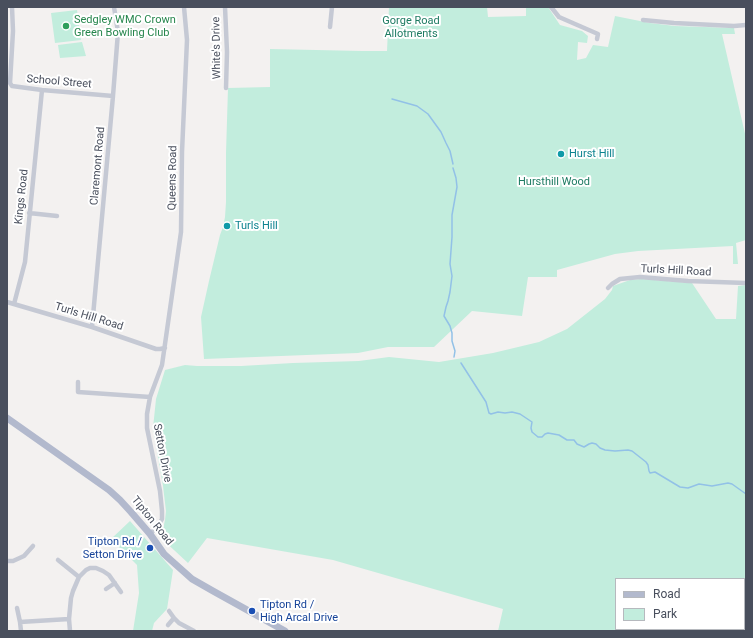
<!DOCTYPE html>
<html>
<head>
<meta charset="utf-8">
<style>
  body { margin:0 }
  #map { position:relative; width:753px; height:638px; overflow:hidden; background:#f3f1f0; font-family:Roboto,sans-serif }
  canvas { display:block }
  .frame { position:absolute; inset:0; border:8px solid #494f5d; pointer-events:none }
  .legend { position:absolute; left:615px; top:578px; width:130px; height:52px; box-sizing:border-box; background:#fff; border:1px solid #b6b9be; margin:0; padding:5px 7px; list-style:none; font-size:12px; color:#494f5d }
  .legend li { display:flex; align-items:center; gap:8px; height:20px }
  .legend b { width:20px; border:1px solid #b6b9be }
</style>
</head>
<body>
<div id="map">
<canvas width="753" height="638"></canvas>
<div class="frame"></div>
<ul class="legend">
<li><b style="height:5px;background:#b2b9cd"></b>Road</li>
<li><b style="height:11px;background:#c2eddd"></b>Park</li>
</ul>
</div>
<script>
const ctx = document.querySelector('canvas').getContext('2d');
ctx.lineJoin = 'round';
function fill(path, color) { ctx.fillStyle = color; ctx.fill(path, 'evenodd'); }
const poly = rows => new Path2D(rows.map(r => 'M' + r).join(''));
function strokePath(path, color, width, dash) { ctx.strokeStyle = color; ctx.lineWidth = width; ctx.lineCap = dash ? 'butt' : 'round'; ctx.setLineDash(dash || []); ctx.stroke(path); }
function drawText(font, color, halo, rows, align = 'center') {
  ctx.font = font + ' Roboto,sans-serif'; ctx.lineWidth = 4; ctx.setLineDash([]); ctx.textBaseline = 'middle'; ctx.strokeStyle = halo; ctx.fillStyle = color; for (const [text, x, y, turn = 0] of rows) {
    ctx.save(); ctx.translate(x, y); ctx.rotate((+turn || 0) * Math.PI / 180); ctx.textAlign = isNaN(turn) ? turn : align; if (halo) ctx.strokeText(text, 0, 0); ctx.fillText(text, 0, 0); ctx.restore();
  }
}
const green = poly([
  [389,7,487,7,488,17,526,16,526,7,548,7,560,25,582,31,588,36,587,43,578,42,577,60,586,58,593,45,608,47,615,16,650,23,675,26,734,28,735,34,722,34,746,138,746,240,736,243,738,264,733,264,733,246,638,251,615,254,557,270,557,277,528,277,522,316,472,311,434,347,388,347,358,353,204,359,201,317,209,281,220,235,223,227,225,217,226,202,226,153,228,88,270,87,270,49,362,51,387,51],
  [77,10,81,40,55,43,51,13],
  [82,42,86,56,60,58,58,45],
  [642,279,692,283,716,319,736,319,738,286,746,285,746,597,744,598,744,579,616,579,616,629,728,629,727,631,498,631,503,609,333,560,207,538,188,563,161,538,165,520,166,511,163,486,153,428,156,399,165,370,185,365,197,366,241,366,293,363,359,361,389,357,439,362,493,353,539,342,567,329,605,299,612,290,613,286,630,280],
  [130,521,173,570,167,609,154,623,152,631,133,631,139,593,137,565,111,539]
]);
const stream = poly([
  [392,99,417,106,428,114,441,132,446,143,450,151,453,164],
  [453,168,456,178,457,187,452,215,452,237,450,264,452,276,450,292,448,301,446,307,444,316,450,326,452,333,452,341,455,351,454,357],
  [461,363,486,402,489,413,491,414,498,412,505,413,512,412,520,414,532,422,531,428,532,432,538,437,542,437,545,434,548,433,559,435,567,440,574,440,577,444,584,447,589,444,592,443,596,444,600,448,605,450,615,451,628,450,632,451,646,462,648,465,649,471,650,473,655,472,680,487,688,488,699,484,712,486,728,483,732,484,746,494]
]);
const street = poly([
  [12,7,13,31,10,83,12,86,42,90,113,96],
  [225,7,227,52,226,88],
  [551,7,559,17,598,34,597,39],
  [643,20,674,23,734,26,746,25],
  [330,27,332,7],
  [29,213,57,216],
  [608,288,612,284,620,279,640,277,688,281,746,283],
  [7,302,92,327,156,349,160,349,165,348],
  [14,304,25,262,42,90],
  [92,327,113,96,118,32,114,7],
  [78,382,78,392,150,397],
  [150,534,158,526,162,519,162,511,160,491,147,428,147,414,150,397,162,365,181,232,182,152,187,40,184,7],
  [58,560,79,577],
  [7,561,13,561,24,556,33,546],
  [106,589,115,583],
  [17,608,20,622,21,631],
  [169,611,174,618,179,623,194,631],
  [20,622,69,619],
  [168,625,174,618],
  [70,631,69,619,71,598,73,591,79,577,86,570,90,568,96,568,103,571,109,575,121,592]
]);
const primary = poly([
  [7,418,109,490,120,500,131,512,150,534,164,554,192,579,213,591,285,631]
]);
const markers = [
  [66,26,4,"#2e9e5b"],
  [561,154,4,"#0f9aa8"],
  [227,226,4,"#0f9aa8"],
  [150,548,4,"#1a4fb4"],
  [252,611,4,"#1a4fb4"]
];
const leisureNames = [
  ["Sedgley WMC Crown",74,20],
  ["Green Bowling Club",74,33]
];
const parkNames = [
  ["Gorge Road",411,21],
  ["Allotments",411,34],
  ["Hursthill Wood",554,182]
];
const streetNames = [
  ["White's Drive",217,48,-91],
  ["School Street",59,82,5],
  ["Claremont Road",98,166,-85],
  ["Queens Road",173,178,-89],
  ["Kings Road",22,197,-84],
  ["Turls Hill Road",676,271,3],
  ["Turls Hill Road",89,317,17],
  ["Setton Drive",162,453,79],
  ["Tipton Road",152,521,51]
];
const cultureNames = [
  ["Hurst Hill",569,154],
  ["Turls Hill",235,226]
];
const transitNames = [
  ["Tipton Rd /",142,542],
  ["Setton Drive",142,555],
  ["Tipton Rd /",260,605,"left"],
  ["High Arcal Drive",260,618,"left"]
];
fill(green, '#c2eddd');
strokePath(stream, '#92c1e7', 1.5);
strokePath(street, '#c5c9d4', 4.5);
strokePath(primary, '#b2b9cd', 7);
for (const [x, y, r, color] of markers) { const dot = new Path2D(); dot.arc(x, y, r, 0, 2 * Math.PI); ctx.fillStyle = color; ctx.fill(dot); strokePath(dot, '#fff', 1.5); }
drawText('11px', '#27864d', '#fff', leisureNames, 'left');
drawText('11px', '#1d7b62', '#fff', parkNames);
drawText('11px', '#494f5d', '#fff', streetNames);
drawText('11px', '#0d838f', '#fff', cultureNames, 'left');
drawText('11px', '#164399', '#fff', transitNames, 'right');
</script>
</body>
</html>
